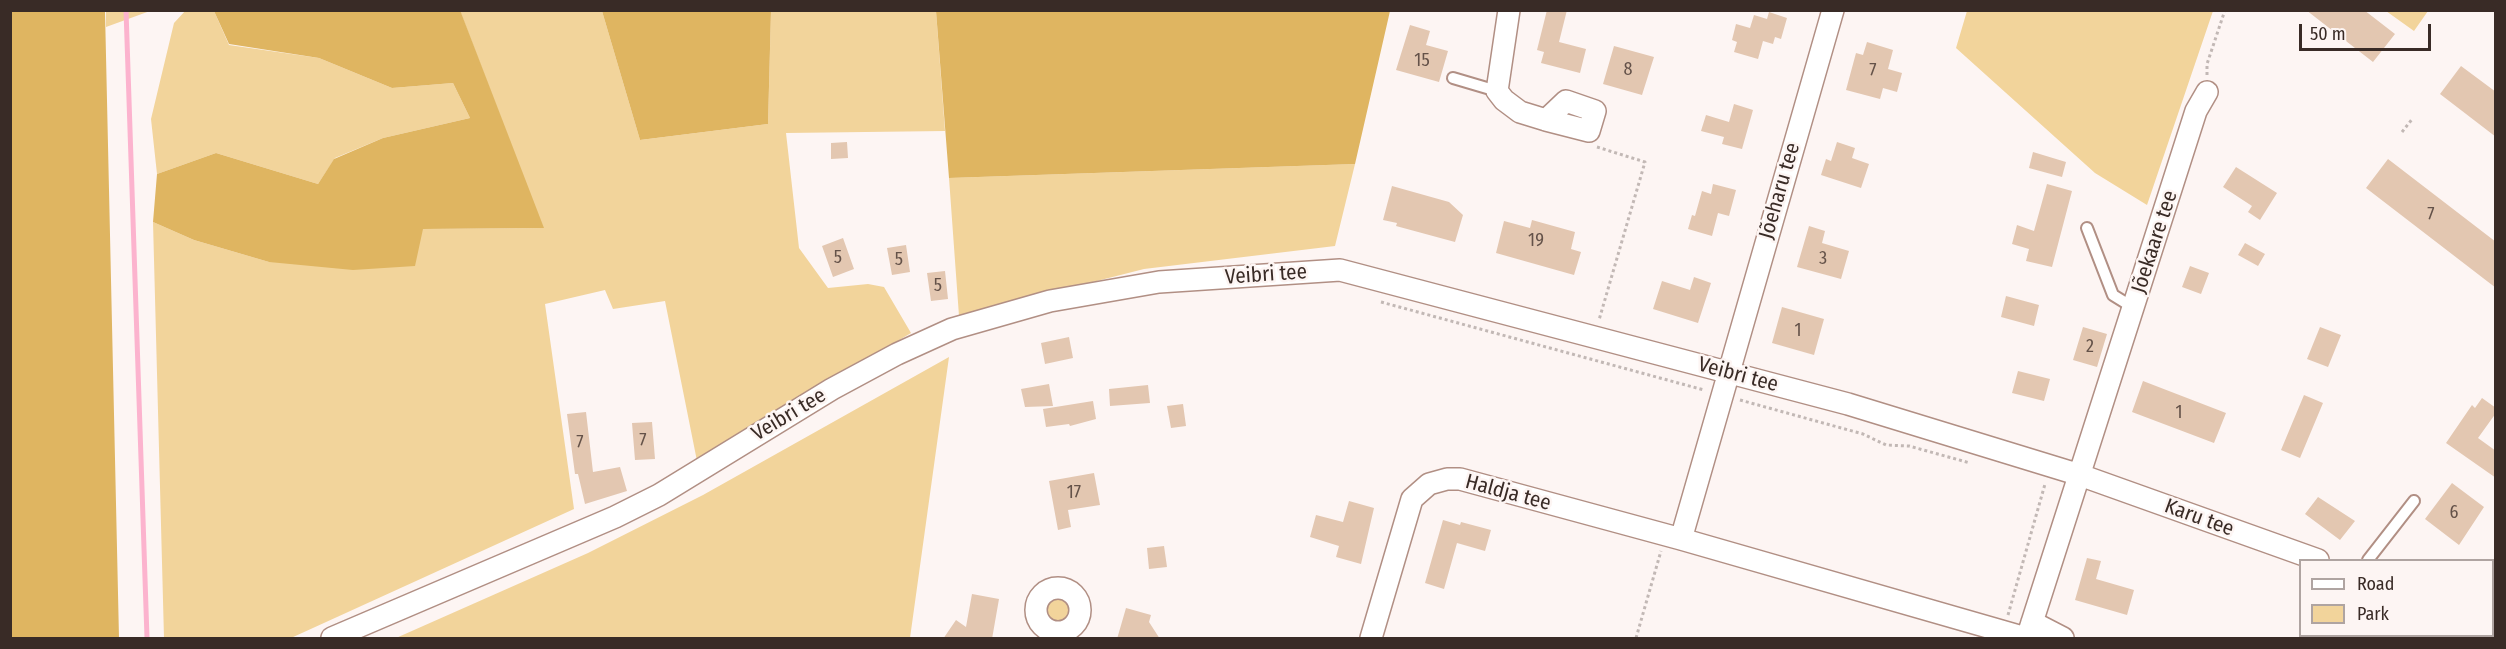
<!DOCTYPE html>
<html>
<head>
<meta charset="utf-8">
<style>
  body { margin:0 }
  #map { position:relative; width:2506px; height:649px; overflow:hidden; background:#fdf5f3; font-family:"Fira Sans Condensed",sans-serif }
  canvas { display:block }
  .frame { position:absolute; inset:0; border:12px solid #392b26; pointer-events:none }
  .legend { position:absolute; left:2299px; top:559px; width:195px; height:78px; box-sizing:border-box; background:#fdf5f3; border:2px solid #afa4a1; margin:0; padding:8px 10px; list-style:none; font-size:18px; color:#392b26 }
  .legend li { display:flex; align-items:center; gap:12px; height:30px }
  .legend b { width:30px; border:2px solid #afa4a1 }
  .scale { position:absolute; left:2299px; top:24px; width:132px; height:27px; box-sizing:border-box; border:3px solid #392b26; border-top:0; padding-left:8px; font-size:18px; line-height:21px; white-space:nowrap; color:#392b26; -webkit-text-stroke:4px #fdf5f3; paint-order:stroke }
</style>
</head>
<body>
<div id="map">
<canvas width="2506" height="649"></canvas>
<div class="frame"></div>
<ul class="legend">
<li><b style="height:8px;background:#fff"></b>Road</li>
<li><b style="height:16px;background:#f2d49b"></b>Park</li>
</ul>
<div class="scale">50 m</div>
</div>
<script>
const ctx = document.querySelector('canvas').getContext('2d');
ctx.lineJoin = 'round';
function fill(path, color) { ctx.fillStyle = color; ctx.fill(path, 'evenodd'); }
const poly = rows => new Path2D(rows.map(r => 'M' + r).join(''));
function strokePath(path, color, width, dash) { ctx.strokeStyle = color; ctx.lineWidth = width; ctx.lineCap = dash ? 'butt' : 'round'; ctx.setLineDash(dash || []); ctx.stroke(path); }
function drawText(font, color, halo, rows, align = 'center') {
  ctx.font = font + ' "Fira Sans Condensed",sans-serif'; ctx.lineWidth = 5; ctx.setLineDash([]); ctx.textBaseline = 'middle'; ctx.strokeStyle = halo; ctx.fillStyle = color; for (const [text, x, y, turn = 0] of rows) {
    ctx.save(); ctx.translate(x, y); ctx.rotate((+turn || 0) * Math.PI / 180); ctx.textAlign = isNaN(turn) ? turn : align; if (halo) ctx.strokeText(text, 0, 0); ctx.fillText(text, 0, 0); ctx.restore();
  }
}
const green = poly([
  [106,10,150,11,106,27],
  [186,10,214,11,229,45,319,58,392,88,453,83,470,118,383,138,335,158,318,184,216,153,157,174,151,119,174,23],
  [460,11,602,11,640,140,768,124,771,11,936,11,945,131,786,133,799,248,828,288,868,284,884,287,911,333,697,461,665,301,613,309,605,290,545,304,574,509,291,638,164,638,153,222,194,240,269,262,423,229,543,228],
  [1967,11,2213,11,2147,205,2095,173,1956,48],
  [2386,11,2428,11,2414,31],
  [1355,164,1335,246,1144,269,959,316,949,178],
  [949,357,910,638,396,638,588,553,703,495],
  '1042 610a17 17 0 1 1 34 0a17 17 0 1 1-34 0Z'
]);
const forest = poly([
  [460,10,544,228,423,229,415,266,353,270,269,262,194,240,153,222,157,174,216,153,318,184,334,159,383,138,470,118,453,83,392,88,319,58,229,44,214,11],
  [10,11,105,11,119,638,11,638],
  [602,11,771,11,768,124,640,140],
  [936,11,936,10,1390,11,1355,164,949,178]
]);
const stream = poly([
  [126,10,147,638]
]);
const building = poly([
  [1547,10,1567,10,1559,42,1586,49,1580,73,1541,63,1544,52,1537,50],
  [2306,10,2364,10,2395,34,2373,62],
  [1769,12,1787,18,1781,39,1775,37,1773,44,1763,41,1758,59,1734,52,1737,42,1732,40,1736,24,1750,28,1754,15,1767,19],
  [1410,25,1430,31,1426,45,1448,51,1439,82,1396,70],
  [1867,42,1893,50,1888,69,1902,73,1897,92,1883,88,1880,99,1846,90,1856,53,1863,55],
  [1614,46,1654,57,1642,95,1603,84],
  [2461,66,2496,92,2496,137,2440,94],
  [1734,104,1753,110,1742,149,1722,144,1724,137,1701,131,1706,115,1729,122],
  [847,142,848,158,831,159,831,143],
  [1837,142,1855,148,1852,158,1869,164,1861,188,1821,175,1826,159,1831,161],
  [2033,152,2066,162,2062,177,2029,168],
  [2388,159,2496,242,2496,288,2366,188],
  [2236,167,2277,193,2260,220,2248,212,2252,206,2223,187],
  [1713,184,1736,190,1729,216,1718,213,1712,236,1688,229,1692,215,1695,216,1702,191,1711,194],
  [2047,184,2072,191,2052,267,2026,261,2029,249,2012,244,2017,225,2034,231],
  [1392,186,1449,202,1463,215,1455,242,1396,226,1397,223,1383,220],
  [1532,220,1575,232,1571,249,1581,252,1574,275,1496,253,1504,221,1530,228],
  [1809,226,1825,231,1822,243,1849,251,1841,279,1797,267],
  [843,238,854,269,833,277,822,246],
  [2245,243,2265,254,2258,266,2238,255],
  [906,245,910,272,892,275,887,248],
  [2190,266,2209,273,2201,294,2182,287],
  [945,271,948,299,931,301,927,273],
  [1694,277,1711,283,1698,323,1653,309,1662,281,1690,290],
  [2006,296,2039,305,2034,326,2001,317],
  [1782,307,1824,319,1814,355,1772,343],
  [2083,327,2107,334,2097,367,2073,360],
  [2320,327,2341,335,2328,367,2307,359],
  [1069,337,1073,358,1045,364,1041,343],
  [2018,371,2050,379,2044,401,2012,393],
  [2143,381,2226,413,2214,443,2132,412],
  [1049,384,1053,406,1025,407,1021,389],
  [1148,385,1150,403,1110,406,1109,389],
  [2304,395,2323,403,2300,458,2281,450],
  [2482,398,2496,408,2496,413,2478,438,2496,451,2496,478,2446,443,2472,405,2475,408],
  [1093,401,1096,419,1070,426,1069,424,1046,427,1043,409],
  [1183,404,1186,426,1171,428,1167,406],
  [586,412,593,472,620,467,627,491,585,504,578,474,575,474,567,414],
  [652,422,655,459,635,460,632,423],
  [1094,473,1100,505,1068,510,1071,527,1058,530,1049,481],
  [2452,483,2484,507,2459,545,2425,519],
  [2318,497,2355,521,2340,540,2305,514],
  [1349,501,1374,508,1361,564,1336,557,1339,546,1310,537,1316,515,1343,522],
  [1443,520,1460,525,1461,522,1491,530,1485,551,1457,543,1444,589,1425,583],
  [1164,546,1167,567,1149,569,1147,548],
  [2087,558,2101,561,2096,579,2134,590,2127,615,2075,600],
  [972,594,999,599,992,639,943,639,956,620,966,627],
  [1126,608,1151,615,1149,622,1160,639,1117,639]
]);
const path = poly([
  [2207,75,2207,64,2225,10],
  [2402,132,2413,118],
  [1597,147,1645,162,1599,320],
  [1381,302,1704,390],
  [1740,400,1863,434,1886,445,1909,446,1970,463],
  [2008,615,2045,484],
  [1636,638,1661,551]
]);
const lane = poly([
  [1453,78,1497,91],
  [2087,228,2113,295,2134,308],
  [2368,560,2414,501]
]);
const street = poly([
  [1509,10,1497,91,1504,100,1520,112,1546,120,1589,131,1595,111,1566,101,1546,120],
  [1681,539,1833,10],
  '1036 610a22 22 0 1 1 44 0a22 22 0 1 1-44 0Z',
  [2492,611,2496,609],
  [2032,622,2063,638],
  [332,638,615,517,659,495,832,389,897,354,952,329,1050,301,1159,282,1340,270,1848,404,2080,475,2318,560],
  [1371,638,1412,499,1429,484,1447,479,1460,479,1681,539,2026,638],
  [2027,638,2196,111,2207,92]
]);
const numberNames = [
  ["15",1422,61],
  ["8",1628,70],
  ["7",1873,71],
  ["7",2431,215],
  ["19",1536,241],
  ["5",838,258],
  ["3",1823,259],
  ["5",899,260],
  ["5",938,286],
  ["1",1798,331],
  ["2",2090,347],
  ["1",2179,413],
  ["7",643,441],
  ["7",580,443],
  ["17",1074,493],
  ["6",2454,513]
];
const streetNames = [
  ["Jõeharu tee",1780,191,-74],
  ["Jõekaare tee",2155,242,-72],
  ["Veibri tee",1266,275,-4],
  ["Veibri tee",1738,375,15],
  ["Veibri tee",789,415,-31],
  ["Haldja tee",1508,493,15],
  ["Karu tee",2199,518,20]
];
fill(green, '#f2d49b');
fill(forest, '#dfb561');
strokePath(stream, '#fcb3ce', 5);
fill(building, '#e3c7b1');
strokePath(lane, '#b18f84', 14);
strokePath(street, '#b18f84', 24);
strokePath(path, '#c2b8b5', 3, [3, 3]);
strokePath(lane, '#fff', 10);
strokePath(street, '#fff', 21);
drawText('18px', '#645249', null, numberNames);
drawText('21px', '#392b26', '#fdf5f3', streetNames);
</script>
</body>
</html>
